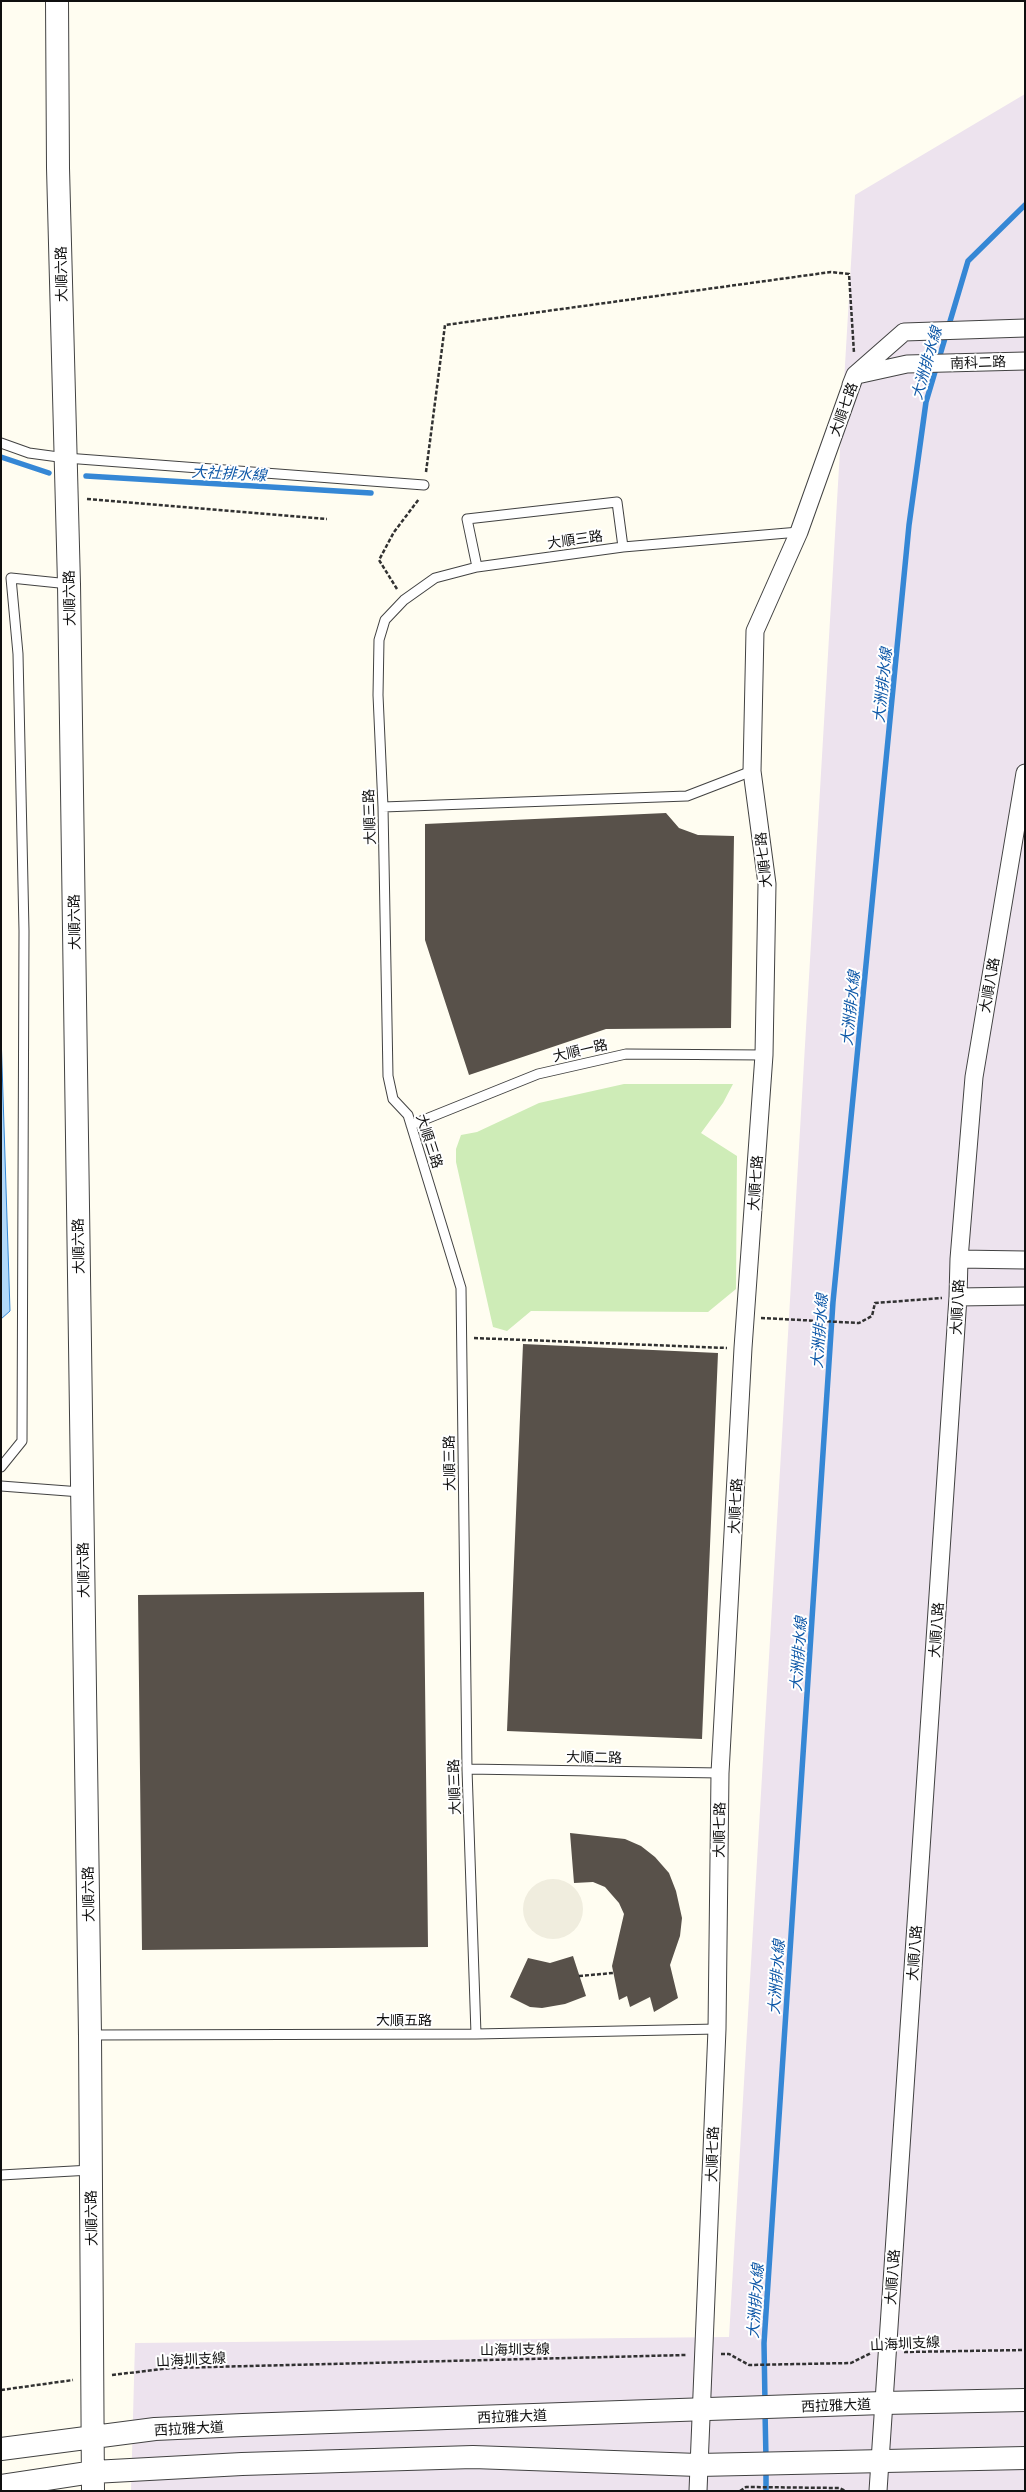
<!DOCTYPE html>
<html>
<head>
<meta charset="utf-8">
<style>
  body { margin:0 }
  #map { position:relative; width:1026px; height:2492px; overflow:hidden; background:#fffdf1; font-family:Georgia,serif }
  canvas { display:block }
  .frame { position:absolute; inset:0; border:2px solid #0f0f0f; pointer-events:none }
</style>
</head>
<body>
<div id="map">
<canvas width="1026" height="2492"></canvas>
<div class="frame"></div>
</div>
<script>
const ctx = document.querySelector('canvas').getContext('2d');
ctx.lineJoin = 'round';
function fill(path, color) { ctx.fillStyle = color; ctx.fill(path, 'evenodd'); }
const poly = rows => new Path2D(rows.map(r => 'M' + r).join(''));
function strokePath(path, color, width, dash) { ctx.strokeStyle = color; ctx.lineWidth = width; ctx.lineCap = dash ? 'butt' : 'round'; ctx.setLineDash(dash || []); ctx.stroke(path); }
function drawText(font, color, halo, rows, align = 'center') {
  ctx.font = font + ' Georgia,"Noto Sans TC",serif'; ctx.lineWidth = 4; ctx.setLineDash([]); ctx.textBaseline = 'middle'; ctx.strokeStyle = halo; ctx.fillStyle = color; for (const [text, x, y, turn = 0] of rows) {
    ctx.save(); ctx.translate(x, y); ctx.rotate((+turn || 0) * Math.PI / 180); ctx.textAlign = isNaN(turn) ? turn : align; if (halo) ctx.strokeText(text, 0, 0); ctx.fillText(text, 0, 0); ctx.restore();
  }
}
const industrial = poly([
  [1025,94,1025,2491,131,2491,135,2343,729,2337,855,195]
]);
const green = poly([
  [624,1084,733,1084,723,1103,701,1133,737,1156,736,1289,708,1312,531,1311,507,1331,493,1327,456,1162,456,1149,461,1135,477,1132,539,1103]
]);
const plaza = poly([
  '523 1909a30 30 0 1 1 60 0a30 30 0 1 1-60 0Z'
]);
const water = poly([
  [1,1034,10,1311,1,1319,1,1034]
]);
const stream = poly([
  [1,457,49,473],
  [86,476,371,493],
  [765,2403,764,2343,833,1302,909,525,926,402,968,261,1025,205],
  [765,2411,766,2459],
  [766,2467,766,2491]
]);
const building = poly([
  [666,813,679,828,698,835,734,836,731,1028,606,1029,469,1075,425,940,425,824],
  [523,1344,718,1353,702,1739,507,1731],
  [424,1592,428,1947,142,1950,138,1595],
  [570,1833,625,1839,641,1846,655,1857,669,1873,676,1891,682,1918,680,1936,670,1965,678,1998,654,2012,650,1997,630,2007,627,1996,619,2000,612,1966,624,1914,619,1903,605,1887,593,1882,574,1883],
  [573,1956,586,1996,565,2004,542,2008,530,2007,510,1997,528,1958,550,1963]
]);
const path = poly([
  [426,472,445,325,831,272,849,274,854,353],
  [87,499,327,519],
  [397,589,379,560,394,532,419,499],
  [761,1318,859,1323,872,1316,875,1303,942,1298],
  [474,1338,727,1348],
  [579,1976,613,1973],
  [904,2352,1025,2350],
  [721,2354,729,2354,749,2365,851,2363,871,2353],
  [112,2375,171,2368,686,2355],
  [1,2390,73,2380],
  [740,2491,746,2487,839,2488,846,2491]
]);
const service = poly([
  [1,443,29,453,66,458,424,485],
  [477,567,467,519,617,502,623,547],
  [383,807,687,796,752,771],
  [411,1125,538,1074,626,1054,764,1055],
  [1,1467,22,1441,24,931,18,654,11,578,69,584],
  [1,1486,81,1492],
  [467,1769,720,1773],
  [476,2034,467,1769,461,1288,408,1115,393,1099,388,1076,383,807,378,695,379,640,385,620,404,600,435,578,477,567,623,547,799,532],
  [90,2035,476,2034,717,2029],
  [1,2175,91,2170]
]);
const minor = poly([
  [857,375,907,364,1025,361],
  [851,385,855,375,904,332,1025,328],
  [959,1259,1025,1260],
  [958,1297,1025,1296],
  [698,2491,717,2029,720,1773,743,1348,764,1055,767,884,752,771,755,631,799,532,855,375],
  [878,2491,958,1297,959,1259,974,1077,1025,773]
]);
const tertiary = poly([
  [57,1,58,168,69,584,90,2035,93,2491],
  [1,2449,155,2429,243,2425,883,2403,1025,2400],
  [1,2486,93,2472,242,2464,473,2457,698,2465,1025,2458]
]);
const streetNames = [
  ["大順六路",61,274,-91],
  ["南科二路",978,362,-2],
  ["大順七路",843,409,-70],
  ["大順三路",575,539,-8],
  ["大順六路",69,598,-91],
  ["大順三路",369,817,-92],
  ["大順七路",763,860,-96],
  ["大順六路",74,922,-91],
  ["大順八路",989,985,-80],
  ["大順一路",580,1050,-13],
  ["大順三路",430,1141,72],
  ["大順七路",755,1183,-86],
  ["大順六路",78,1246,-91],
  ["大順八路",957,1307,-87],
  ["大順三路",449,1463,-91],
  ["大順七路",735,1506,-87],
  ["大順六路",83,1570,-91],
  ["大順八路",936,1630,-86],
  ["大順二路",594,1757,1],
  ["大順三路",454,1787,-92],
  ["大順七路",719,1830,-89],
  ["大順六路",88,1894,-91],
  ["大順八路",914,1953,-86],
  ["大順五路",404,2020],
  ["大順七路",712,2154,-88],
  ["大順六路",91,2218,-91],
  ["大順八路",892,2277,-86],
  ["山海圳支線",905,2343,-3],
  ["山海圳支線",515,2349,-1],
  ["山海圳支線",191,2359,-3],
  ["西拉雅大道",836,2405,-2],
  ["西拉雅大道",512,2416,-2],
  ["西拉雅大道",189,2428,-3]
];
const waterNames = [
  ["大洲排水線",926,363,-74],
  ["大社排水線",229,473,3],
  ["大洲排水線",882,685,-84],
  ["大洲排水線",850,1008,-84],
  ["大洲排水線",819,1331,-86],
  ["大洲排水線",798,1654,-86],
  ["大洲排水線",776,1977,-86],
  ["大洲排水線",755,2301,-86]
];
fill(industrial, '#ede3ee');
fill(green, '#ceecb7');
fill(plaza, '#f0edde');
fill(water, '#b2d9f9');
strokePath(water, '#3587d5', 1);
strokePath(stream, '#3587d5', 5.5);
fill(building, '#58514a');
strokePath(service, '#424242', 11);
strokePath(minor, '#424242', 19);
strokePath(tertiary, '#424242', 24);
strokePath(path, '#313131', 2.5, [4, 2]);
strokePath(service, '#fff', 9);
strokePath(minor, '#fff', 17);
strokePath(tertiary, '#fff', 22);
drawText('14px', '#0f0f0f', '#fff', streetNames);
drawText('italic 15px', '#1059a8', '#fff', waterNames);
</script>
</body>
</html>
